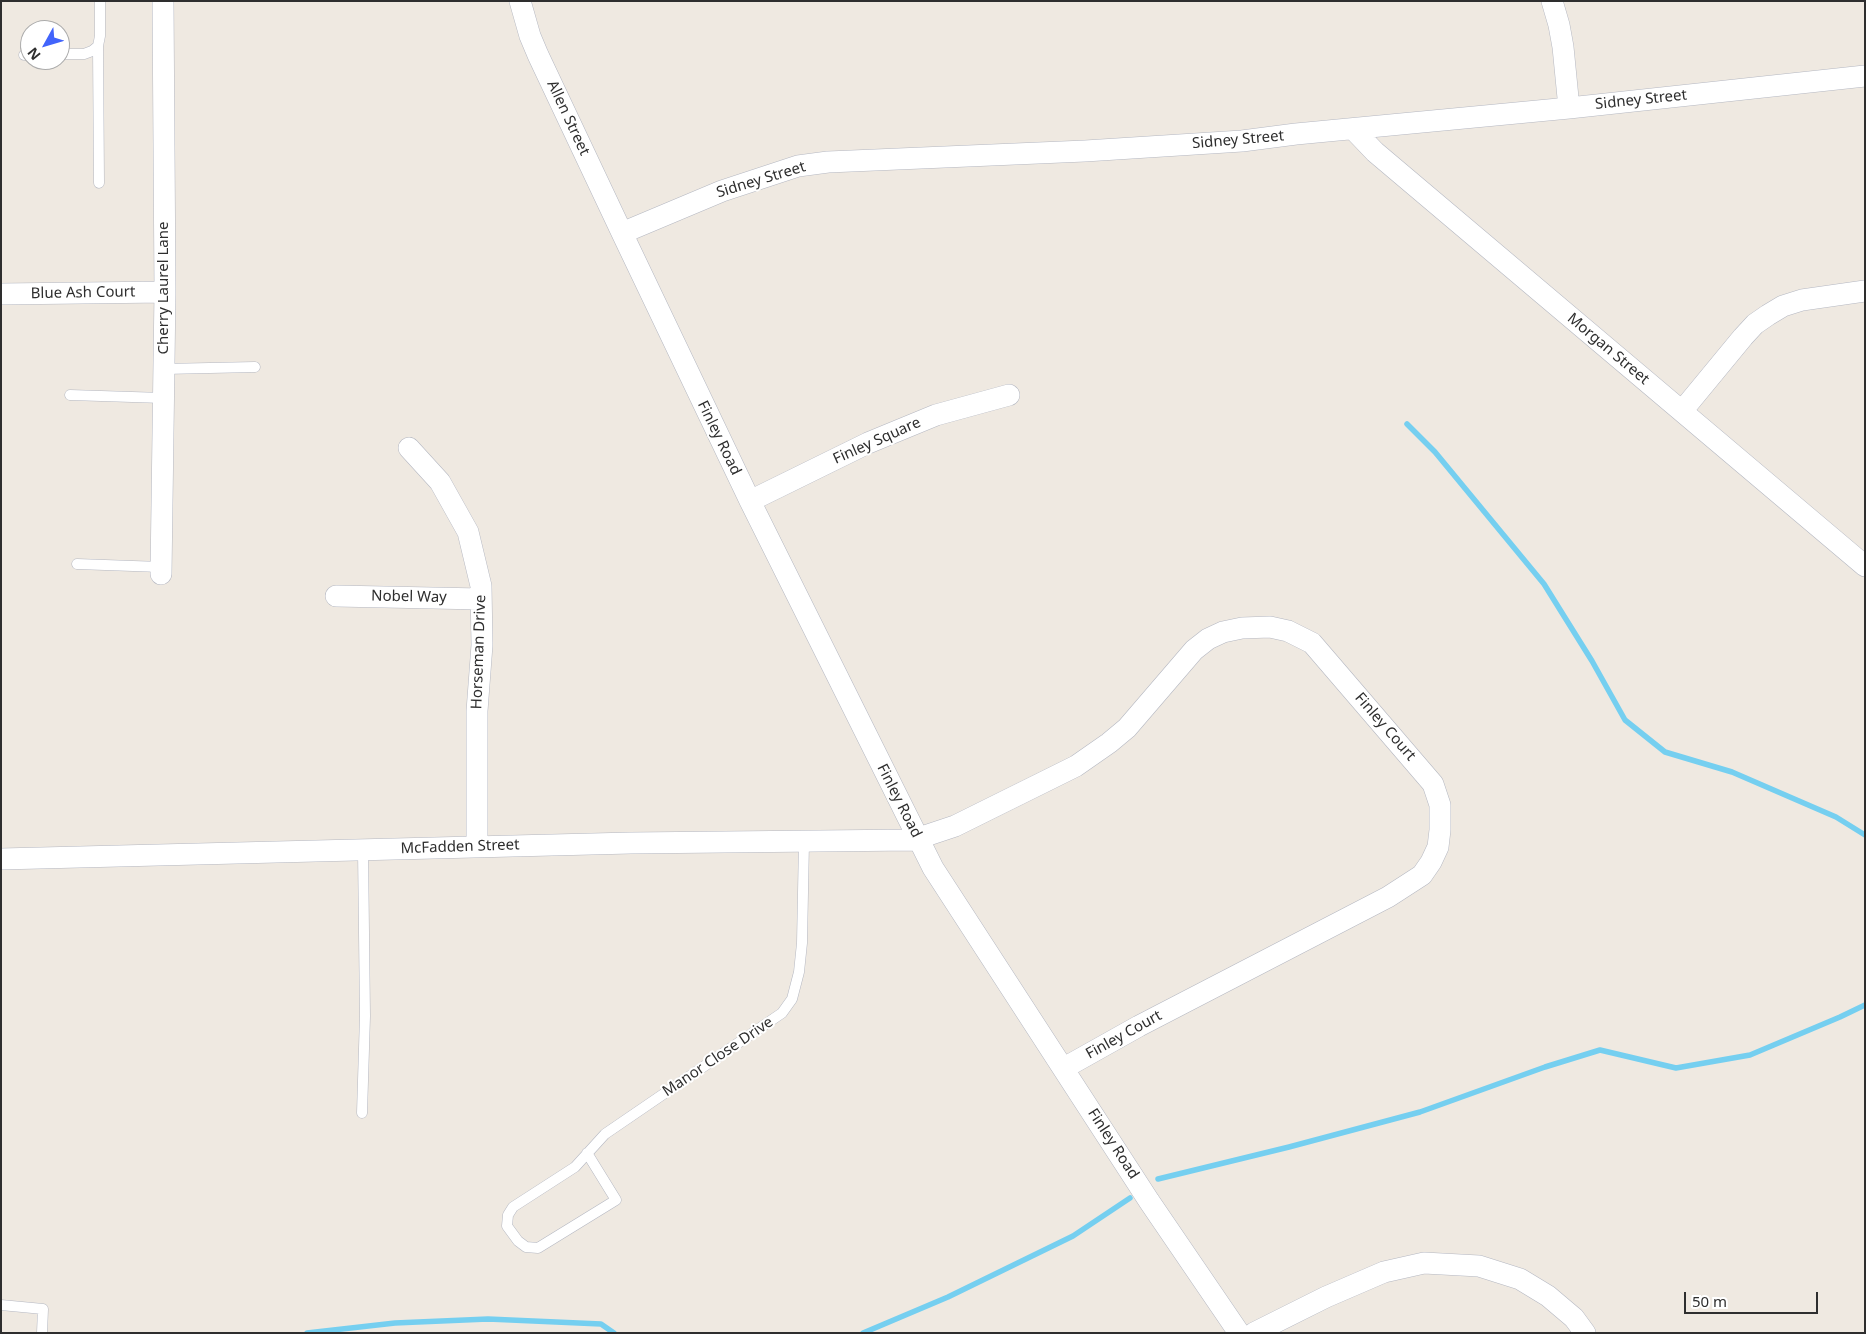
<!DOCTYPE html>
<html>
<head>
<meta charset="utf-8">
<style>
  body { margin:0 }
  #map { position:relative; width:1866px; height:1334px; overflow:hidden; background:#efe9e1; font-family:"Noto Sans",sans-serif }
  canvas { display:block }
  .frame { position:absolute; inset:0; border:2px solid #2e2e2e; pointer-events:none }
  .north { position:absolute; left:20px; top:20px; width:50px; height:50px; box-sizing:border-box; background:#fff; border:1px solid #ababab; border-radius:50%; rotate:231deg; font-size:14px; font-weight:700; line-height:20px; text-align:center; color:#2e2e2e }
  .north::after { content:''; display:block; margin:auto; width:18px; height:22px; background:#4264fb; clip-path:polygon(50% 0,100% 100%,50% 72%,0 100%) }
  .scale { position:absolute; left:1684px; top:1292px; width:134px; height:22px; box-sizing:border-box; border:2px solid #2e2e2e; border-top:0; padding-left:6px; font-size:15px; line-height:18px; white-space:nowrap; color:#2e2e2e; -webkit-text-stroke:4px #fff; paint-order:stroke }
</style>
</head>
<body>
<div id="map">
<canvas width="1866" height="1334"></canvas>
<div class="frame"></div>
<div class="north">N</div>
<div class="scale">50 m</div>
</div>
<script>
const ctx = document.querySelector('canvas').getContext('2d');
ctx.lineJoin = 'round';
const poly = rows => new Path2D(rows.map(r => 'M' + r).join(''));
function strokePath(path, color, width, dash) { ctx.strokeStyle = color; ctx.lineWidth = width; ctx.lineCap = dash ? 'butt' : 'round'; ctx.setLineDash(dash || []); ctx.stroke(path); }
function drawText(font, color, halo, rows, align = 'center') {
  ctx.font = font + ' "Noto Sans",sans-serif'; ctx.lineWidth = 4; ctx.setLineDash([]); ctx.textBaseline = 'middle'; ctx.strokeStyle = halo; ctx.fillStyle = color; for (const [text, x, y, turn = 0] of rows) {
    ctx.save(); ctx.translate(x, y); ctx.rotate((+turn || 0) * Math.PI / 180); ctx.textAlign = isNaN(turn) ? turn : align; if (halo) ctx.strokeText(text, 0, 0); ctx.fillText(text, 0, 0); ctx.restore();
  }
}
const stream = poly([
  [1407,424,1435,452,1544,584,1592,661,1625,720,1665,752,1732,772,1836,817,1865,835],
  [1158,1179,1289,1147,1420,1112,1545,1067,1600,1050,1676,1068,1750,1055,1840,1017,1865,1005],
  [307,1333,395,1323,488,1319,601,1324,614,1333],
  [863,1333,948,1297,1073,1236,1130,1198]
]);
const lane = poly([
  [98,46,99,183],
  [60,54,84,54,92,51,98,46,100,36,100,1],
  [24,55,30,55],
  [164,369,255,367],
  [70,395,163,398],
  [77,564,161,567],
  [362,1113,365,1016,363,850],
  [587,1153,616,1200,538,1248,526,1247,518,1241,507,1226,508,1215,513,1207,575,1167,605,1134,782,1013,792,999,799,972,802,943,804,842],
  [1,1305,43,1309,42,1333]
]);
const street = poly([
  [520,1,530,36,538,55,622,233,750,501,933,868,1149,1201,1239,1333],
  [1552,1,1559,25,1563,47,1569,108],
  [1354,130,1375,152,1865,566],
  [622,233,722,191,798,166,828,162,1085,151,1242,141,1296,134,1569,108,1865,76],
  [1,294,165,292],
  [1682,411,1743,337,1755,324,1768,315,1783,306,1802,300,1865,291],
  [409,448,440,482,468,532,481,586,482,645,477,711,477,847],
  [750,501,868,443,936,415,1009,395],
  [161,574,165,292,163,1],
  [336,596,481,599],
  [1,859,631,843,913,840,955,826,1076,766,1109,743,1127,728,1194,650,1208,639,1223,632,1242,628,1270,627,1288,631,1312,643,1433,784,1440,805,1440,830,1438,847,1431,862,1422,875,1388,897,1139,1026,1064,1068],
  [1254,1333,1326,1297,1384,1272,1424,1263,1479,1266,1520,1279,1548,1296,1574,1318,1585,1333]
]);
const streetNames = [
  ["Sidney Street",1641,100,-6],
  ["Allen Street",568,118,65],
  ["Sidney Street",1238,140,-5],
  ["Sidney Street",761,180,-17],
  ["Cherry Laurel Lane",164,288,-90],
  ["Blue Ash Court",83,293,-1],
  ["Morgan Street",1608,349,40],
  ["Finley Road",719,438,64],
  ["Finley Square",877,441,-24],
  ["Nobel Way",409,597,1],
  ["Horseman Drive",479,652,-88],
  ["Finley Court",1385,727,49],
  ["Finley Road",899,801,63],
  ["McFadden Street",460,847,-2],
  ["Finley Court",1124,1035,-29],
  ["Manor Close Drive",718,1057,-34],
  ["Finley Road",1113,1144,57]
];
strokePath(stream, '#75cff0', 5.5);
strokePath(lane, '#b4b7c1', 11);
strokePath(street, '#b4b7c1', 22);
strokePath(lane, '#fff', 10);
strokePath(street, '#fff', 21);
drawText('15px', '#2e2e2e', '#fff', streetNames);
</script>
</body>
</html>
